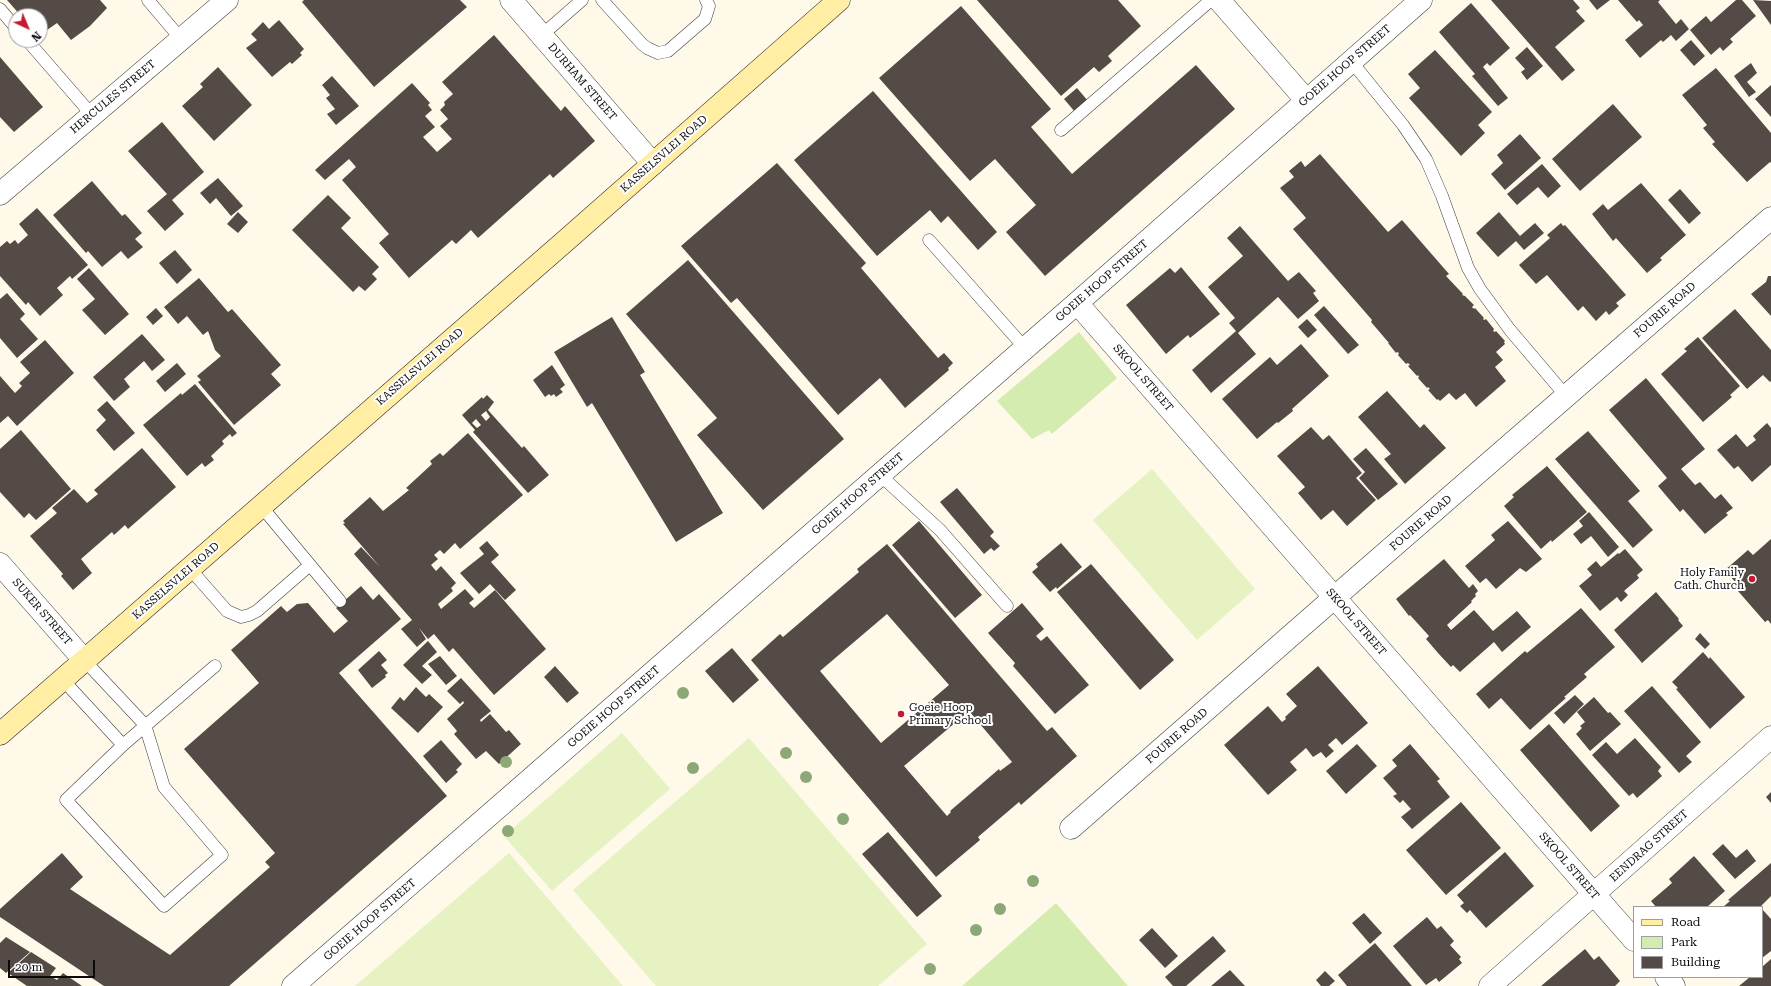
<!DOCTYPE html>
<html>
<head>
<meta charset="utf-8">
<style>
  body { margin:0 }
  #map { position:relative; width:1771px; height:986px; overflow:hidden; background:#fff9e9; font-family:"Roboto Serif",serif }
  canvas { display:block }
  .legend { position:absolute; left:1633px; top:906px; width:130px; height:72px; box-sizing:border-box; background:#fff; border:1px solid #9d9d9d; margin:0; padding:5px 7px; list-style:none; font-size:12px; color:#0b0b0b }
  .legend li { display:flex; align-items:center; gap:8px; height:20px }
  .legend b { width:20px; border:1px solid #9d9d9d }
  .north { position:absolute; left:8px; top:8px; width:40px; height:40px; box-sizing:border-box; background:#fff; border:1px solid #9d9d9d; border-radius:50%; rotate:136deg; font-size:11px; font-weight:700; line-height:16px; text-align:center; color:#0b0b0b }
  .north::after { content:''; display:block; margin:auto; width:14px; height:18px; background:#c4192f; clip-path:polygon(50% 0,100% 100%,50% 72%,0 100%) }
  .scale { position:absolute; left:8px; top:960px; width:87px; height:18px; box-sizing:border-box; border:2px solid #0b0b0b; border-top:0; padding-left:5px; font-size:12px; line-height:14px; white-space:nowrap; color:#0b0b0b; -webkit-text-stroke:3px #fff; paint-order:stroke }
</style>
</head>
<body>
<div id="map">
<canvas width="1771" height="986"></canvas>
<ul class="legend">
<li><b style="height:5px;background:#ffeea4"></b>Road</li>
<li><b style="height:11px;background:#d4ecb0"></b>Park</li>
<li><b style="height:11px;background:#544b47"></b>Building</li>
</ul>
<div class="north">N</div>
<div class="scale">20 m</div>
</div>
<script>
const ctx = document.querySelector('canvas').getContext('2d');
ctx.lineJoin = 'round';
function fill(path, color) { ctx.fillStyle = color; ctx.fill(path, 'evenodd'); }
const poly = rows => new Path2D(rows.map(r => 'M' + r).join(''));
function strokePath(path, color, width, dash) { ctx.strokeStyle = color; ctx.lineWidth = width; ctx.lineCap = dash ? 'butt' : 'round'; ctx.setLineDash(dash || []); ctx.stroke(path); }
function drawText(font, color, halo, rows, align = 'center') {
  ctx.font = font + ' "Roboto Serif",serif'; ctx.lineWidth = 4; ctx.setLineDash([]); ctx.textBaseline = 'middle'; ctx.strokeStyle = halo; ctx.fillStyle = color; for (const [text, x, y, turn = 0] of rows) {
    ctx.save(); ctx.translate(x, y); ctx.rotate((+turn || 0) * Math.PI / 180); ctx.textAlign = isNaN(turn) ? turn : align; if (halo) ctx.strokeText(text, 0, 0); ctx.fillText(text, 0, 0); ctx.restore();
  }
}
const green = poly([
  [1079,332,1117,378,1052,434,1049,430,1032,439,997,401],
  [1056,903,1128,986,962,986]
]);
const pitch = poly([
  [1152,469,1255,589,1197,640,1093,520],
  [622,733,670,789,552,891,504,836],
  [749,738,927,944,878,986,656,986,573,890],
  [509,853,623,986,355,986]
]);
const building = poly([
  [7,0,100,0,107,8,90,26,71,40,57,23,40,35,40,16,21,16],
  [304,0,460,0,467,7,374,87,302,2],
  [977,0,1118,0,1141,26,1108,56,1112,61,1099,72,1094,67,1061,96],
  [1491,0,1573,0,1580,8,1576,11,1585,21,1555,47,1575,70,1562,81],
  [1589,0,1610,0,1597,10],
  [1618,0,1660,0,1658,2,1676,24,1681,19,1689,29,1676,41,1671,35,1663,42,1661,40,1640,58,1625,40,1643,25,1639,20,1637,22],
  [1736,0,1742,0,1756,16,1730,39,1733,42,1723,51,1720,47,1711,55,1690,30,1706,16,1711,22],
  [1753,0,1771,1,1771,25],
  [1471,3,1510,48,1490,66,1487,63,1483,67,1508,98,1498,106,1472,76,1475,74,1439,32],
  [961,6,1051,109,1031,127,1072,174,1196,65,1235,109,1045,276,1006,232,1036,205,995,159,970,181,879,78],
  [279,20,304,49,300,53,302,55,292,64,290,62,272,77,246,48,257,40,251,34,263,22,269,29],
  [494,35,561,111,565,106,595,141,553,178,550,174,478,238,471,230,456,244,452,240,409,278,379,243,389,234,342,180,356,167,349,159,325,180,315,170,412,83,430,103,428,105,432,110,425,116,435,127,423,137,437,152,452,139,440,126,448,119,440,110,445,105,444,102,453,94,442,82],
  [1691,40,1705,56,1694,66,1680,50],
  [1527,47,1543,66,1527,80,1521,72,1525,69,1515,58],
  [1435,50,1492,112,1478,125,1485,133,1461,156,1409,98,1420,88,1408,74],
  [0,57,43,107,14,132,0,117],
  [1751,63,1757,73,1747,82,1756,92,1749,97,1734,76],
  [218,67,252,105,214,141,182,106,203,87,200,84],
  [1716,68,1771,133,1771,163,1770,162,1747,182,1712,144,1715,142,1703,128,1707,125,1682,95],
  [332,76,359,106,336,125,327,114,335,109,326,98,330,95,322,85],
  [1771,85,1771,117,1755,99],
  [1077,88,1088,101,1075,112,1064,99],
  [873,91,997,232,978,250,948,216,941,223,930,210,877,256,794,160],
  [1613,104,1642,137,1580,191,1552,159],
  [162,122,204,172,172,200,184,214,165,231,147,211,167,194,128,151],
  [1520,134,1541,158,1505,190,1491,174,1503,163,1497,155],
  [1320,154,1388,232,1402,220,1449,274,1446,276,1463,294,1462,295,1465,296,1474,305,1472,307,1474,309,1475,308,1484,318,1483,319,1484,320,1486,319,1494,329,1493,331,1495,332,1496,331,1505,341,1504,342,1505,344,1496,352,1503,360,1495,367,1506,381,1476,407,1465,393,1456,400,1449,393,1440,401,1438,399,1437,400,1428,390,1430,389,1428,387,1427,388,1418,378,1419,377,1418,375,1417,376,1408,366,1410,365,1408,363,1406,364,1398,355,1399,353,1397,352,1396,353,1388,343,1389,343,1371,322,1372,320,1293,229,1306,218,1280,188,1294,177,1289,171,1301,161,1305,167],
  [777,163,866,263,861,268,938,358,944,353,953,363,948,368,949,370,905,408,880,378,838,415,737,298,731,303,681,246],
  [1542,164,1561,186,1548,198,1538,187,1517,205,1507,194],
  [218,178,243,206,231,216,216,198,210,204,200,193],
  [92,181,122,216,125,214,142,233,135,239,143,247,128,259,121,251,102,267,88,251,86,253,53,215],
  [1641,183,1686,235,1660,258,1662,260,1647,273,1616,238,1613,241,1592,214,1603,204,1608,210],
  [1680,189,1701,213,1689,224,1668,200],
  [328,195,351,218,341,228,379,267,372,274,377,279,365,291,359,286,353,292,292,230],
  [37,208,88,265,72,279,70,276,57,288,63,295,40,316,28,302,26,305,0,276,0,247,7,241,10,244,15,240,18,244,28,235,19,224],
  [238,212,248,222,238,233,227,224],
  [1499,212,1520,236,1535,223,1544,233,1524,250,1516,241,1498,257,1476,233],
  [1561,223,1563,226,1565,225,1626,295,1616,303,1619,306,1609,315,1606,311,1596,321,1583,306,1578,311,1547,275,1536,284,1519,265,1550,238,1547,235],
  [1240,226,1288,281,1299,272,1316,291,1313,293,1319,301,1298,319,1278,297,1238,333,1256,354,1211,393,1192,370,1236,331,1229,323,1235,318,1208,287,1243,256,1227,238],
  [175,250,192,270,177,284,159,263],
  [688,260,844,439,763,510,697,435,717,418,626,314],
  [1181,267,1220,314,1190,338,1188,335,1166,354,1126,305,1170,268,1175,273],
  [89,268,129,314,105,335,82,310,95,299,77,279],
  [1768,276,1771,276,1771,316,1751,294,1766,282],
  [199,278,228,312,232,309,281,365,271,374,281,385,234,425,198,382,201,380,197,376,221,356,215,350,208,331,203,335,187,316,178,324,164,307],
  [7,293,25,314,20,319,38,339,17,358,0,338,0,299],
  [1324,306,1359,345,1348,354,1314,315],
  [156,308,163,316,153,325,146,317],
  [1735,309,1771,350,1771,381,1770,382,1763,375,1747,389,1702,338],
  [612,317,645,372,640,375,723,513,676,542,592,403,587,407,554,352],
  [1307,319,1317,330,1308,338,1298,327],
  [142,334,165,360,152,371,144,361,124,379,130,387,114,401,93,377],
  [1698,337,1740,386,1730,395,1732,397,1703,422,1661,374,1687,351,1684,349],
  [45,340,74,373,17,426,8,416,0,423,0,376,15,393,22,386,19,383,30,373,20,362],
  [1301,344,1329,376,1292,409,1293,411,1278,423,1277,422,1257,439,1222,399,1270,357,1277,365],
  [177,363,186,374,165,392,156,381],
  [552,365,565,385,560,389,563,392,556,397,554,394,551,396,549,394,545,397,533,380],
  [1646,378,1705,449,1681,469,1695,485,1700,482,1715,499,1721,494,1733,508,1726,513,1728,515,1705,534,1683,509,1680,512,1658,486,1667,478,1609,410],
  [195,384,237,433,232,437,230,434,222,441,224,444,211,456,214,460,205,467,202,463,187,476,143,425,181,393,182,395],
  [1387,391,1420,428,1424,424,1446,448,1405,484,1384,459,1391,454,1358,417],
  [487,395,494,402,488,410,522,448,524,446,549,475,528,493,473,432,475,430,462,415,482,397,483,399],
  [486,411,490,417,486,421,481,415],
  [476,419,481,425,477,428,472,423],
  [107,401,135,433,114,451,96,430,106,420,97,410],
  [1767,423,1771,428,1771,465,1752,482,1738,466,1734,469,1717,450,1736,434,1747,447,1756,440,1753,436],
  [1311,427,1323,440,1329,435,1362,473,1356,478,1376,500,1347,526,1333,510,1321,520,1298,493,1305,487,1277,456],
  [21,430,71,489,36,520,29,513,24,518,0,492,0,449],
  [1588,431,1640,491,1628,501,1653,530,1633,548,1555,459],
  [468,433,523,495,460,549,455,543,444,554,440,550,434,555,438,559,431,565,436,571,441,566,456,583,451,588,453,591,438,604,441,609,465,589,474,599,469,603,474,608,495,590,546,649,494,695,453,648,449,652,434,634,428,639,419,628,426,639,417,647,401,629,412,620,354,554,361,547,380,567,343,524,345,523,343,521,370,497,383,511,409,490,406,488,432,464,430,461,440,453,443,456],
  [142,448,176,487,128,529,125,525,114,535,112,532,81,559,92,573,73,590,61,576,63,574,30,536,57,513,52,508,74,489,87,503,98,494,94,490],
  [1366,448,1398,484,1378,500,1359,478,1365,472,1353,459],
  [1547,466,1587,512,1552,542,1551,540,1541,549,1504,506,1514,497,1512,495],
  [957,488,994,532,990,536,1000,546,994,551,991,548,984,554,940,502],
  [1589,512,1619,547,1608,557,1591,536,1581,544,1573,534,1583,526,1579,521],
  [919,521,982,595,955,618,892,545],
  [1508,521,1542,559,1526,572,1520,568,1496,589,1486,578,1480,583,1465,566,1495,540,1491,535],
  [1771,539,1771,624,1768,620,1765,622,1738,591,1741,589,1725,570,1748,550,1753,555],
  [487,541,499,555,491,562,516,590,505,600,490,584,479,594,460,573,484,554,479,548],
  [1061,543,1082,567,1057,589,1056,587,1050,592,1032,572,1038,567,1036,564],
  [887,544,1047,731,1052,727,1077,756,1021,805,1019,802,978,837,980,840,936,877,751,660,780,634,783,637,859,572,857,569],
  [887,614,949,685,881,743,820,671],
  [969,711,1012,762,1000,771,999,769,950,811,951,812,947,816,904,766],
  [1625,549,1643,570,1637,575,1639,578,1624,591,1628,595,1621,602,1617,597,1600,611,1579,586,1592,575,1587,569,1596,561,1601,567,1618,553,1619,554],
  [1444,559,1469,588,1473,584,1478,591,1475,594,1476,596,1471,601,1472,602,1447,625,1451,630,1474,610,1493,631,1517,611,1531,627,1502,652,1494,642,1460,672,1453,665,1451,667,1438,653,1426,639,1429,636,1410,615,1409,616,1396,599],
  [1091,564,1174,660,1140,690,1057,592],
  [361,586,373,600,379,594,401,619,339,673,447,796,229,986,104,986,0,917,0,909,62,853,83,877,70,889,170,955,270,867,265,862,275,853,184,749,259,683,231,650,281,606,287,612,297,604,308,603,334,633,348,621,336,608],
  [1656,592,1679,619,1678,620,1683,626,1642,663,1614,630],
  [1022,603,1044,629,1036,636,1041,641,1047,636,1089,685,1055,714,1013,666,1015,663,988,633],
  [1581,608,1615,647,1584,674,1587,677,1564,697,1566,698,1530,730,1501,698,1489,709,1476,694,1525,651,1527,653],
  [1700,633,1710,644,1705,649,1695,639],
  [428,641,437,652,422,666,432,675,422,684,403,665],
  [732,648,759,680,733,703,705,671],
  [379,651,387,660,381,665,388,673,385,675,386,677,372,688,358,670],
  [1703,652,1709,659,1710,657,1745,697,1710,729,1676,689,1678,688,1672,682],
  [440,656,457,676,446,685,428,664],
  [555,666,579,693,567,703,544,677],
  [1318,666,1368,723,1342,745,1336,738,1328,745,1334,751,1326,758,1321,752,1313,757,1306,748,1290,762,1297,770,1268,795,1224,745,1268,706,1282,722,1286,719,1285,717,1297,706,1286,694],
  [461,678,491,711,480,720,481,722,490,714,506,732,509,730,521,744,499,764,486,751,476,759,454,734,457,731,447,719,464,703,463,701,460,704,447,691],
  [1652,686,1701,742,1686,756,1692,762,1679,773,1624,711],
  [416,687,426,697,429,694,443,707,418,733,391,708,400,697,404,701],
  [1575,695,1584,704,1564,724,1554,713],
  [1594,697,1608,713,1610,712,1621,724,1590,751,1576,734,1582,728,1580,726,1585,722,1577,712],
  [1549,724,1620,806,1591,832,1520,750],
  [1635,738,1661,767,1658,771,1662,776,1637,798,1633,793,1629,796,1592,755,1606,742,1617,754],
  [441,740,462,764,456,770,458,772,446,783,423,756],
  [1357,744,1377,766,1346,794,1326,771],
  [1410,744,1440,779,1437,781,1450,797,1412,829,1401,817,1411,809,1403,800,1400,803,1393,796,1397,794,1383,778,1397,766,1392,760],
  [1771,792,1771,803,1766,797],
  [1461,802,1501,848,1446,895,1406,850],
  [888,832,942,896,917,917,862,854],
  [1723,844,1736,858,1747,849,1756,861,1735,879,1712,854],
  [1505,852,1534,886,1486,928,1470,910,1467,913,1460,906,1464,903,1457,895],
  [1694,856,1725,891,1707,907,1656,907,1651,901,1672,883,1669,879],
  [1771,863,1771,896,1760,907,1723,907,1730,901,1728,900],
  [1762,909,1771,919,1771,951,1762,958],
  [1364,913,1382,933,1370,944,1352,923],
  [1427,917,1437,929,1441,926,1454,941,1450,945,1461,957,1459,959,1462,963,1439,982,1436,978,1426,985,1393,946],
  [1152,928,1178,956,1165,968,1139,940],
  [1213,936,1226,951,1186,986,1173,986,1165,977],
  [6,937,30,952,6,973,0,968,0,943],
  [1375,943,1412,986,1347,986,1338,975],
  [1585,949,1594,960,1599,956,1620,981,1615,986,1541,986],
  [31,952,56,968,50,976,57,980,63,973,82,986,27,986,8,973],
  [1771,959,1771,986,1739,986,1750,977,1762,977,1762,967],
  [1230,970,1245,986,1211,986],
  [1325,971,1335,981,1329,986,1321,986,1316,980]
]);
const lane = poly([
  [148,0,181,39],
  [602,0,642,44,647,48,658,53,668,51,705,19,709,6,706,0],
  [0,9,16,28],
  [542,35,582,0],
  [27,40,92,115],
  [1351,61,1403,125,1426,159,1442,196,1468,268,1480,289,1510,330,1566,396],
  [1061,130,1211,0],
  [929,240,1025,348],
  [880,475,940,530,1007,606],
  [261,506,340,601],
  [190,569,227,611,241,617,249,615,257,611,310,565],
  [63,680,123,745,66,800,164,906,222,855,164,787,145,725,85,661],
  [123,745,215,666]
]);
const street = poly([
  [511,0,653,164],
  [1219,0,1306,100],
  [0,194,227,0],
  [1077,303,1634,940],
  [0,564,85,661],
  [1071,828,1335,597,1771,218],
  [1666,977,1674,986],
  [293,986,1077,303,1421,0],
  [1490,986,1771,737]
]);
const secondary = poly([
  [0,734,563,243,839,0]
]);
const trees = [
  [683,693],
  [786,753],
  [506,762],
  [693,768],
  [806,777],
  [843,819],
  [508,831],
  [1033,881],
  [1000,909],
  [976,930],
  [930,969]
];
const markers = [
  [1752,579,4,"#c4192f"],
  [901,714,4,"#c4192f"]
];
const streetNames = [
  ["GOEIE HOOP STREET",1345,66,-41],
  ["DURHAM STREET",582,82,49],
  ["HERCULES STREET",113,97,-40],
  ["KASSELSVLEI ROAD",664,154,-41],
  ["GOEIE HOOP STREET",1102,281,-41],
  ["FOURIE ROAD",1665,310,-41],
  ["KASSELSVLEI ROAD",420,367,-41],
  ["SKOOL STREET",1143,378,49],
  ["GOEIE HOOP STREET",858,494,-41],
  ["FOURIE ROAD",1421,523,-41],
  ["KASSELSVLEI ROAD",176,581,-41],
  ["SUKER STREET",42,612,49],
  ["SKOOL STREET",1356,622,49],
  ["GOEIE HOOP STREET",614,707,-41],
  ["FOURIE ROAD",1177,736,-41],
  ["EENDRAG STREET",1649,846,-42],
  ["SKOOL STREET",1569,866,49],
  ["GOEIE HOOP STREET",370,920,-41]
];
const poiNames = [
  ["Holy Family",1744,573],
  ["Cath. Church",1744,586],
  ["Goeie Hoop",909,708,"left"],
  ["Primary School",909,721,"left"]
];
fill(green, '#d4ecb0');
fill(pitch, '#e6f2c2');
fill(building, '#544b47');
strokePath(lane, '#3e3e3e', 13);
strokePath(street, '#3e3e3e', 23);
strokePath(secondary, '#2d2d2d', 23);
strokePath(lane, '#fff', 12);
strokePath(street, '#fff', 22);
strokePath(secondary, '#ffeea4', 22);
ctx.fillStyle = '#8ca876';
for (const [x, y] of trees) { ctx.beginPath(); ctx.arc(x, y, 6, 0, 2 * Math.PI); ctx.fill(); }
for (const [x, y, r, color] of markers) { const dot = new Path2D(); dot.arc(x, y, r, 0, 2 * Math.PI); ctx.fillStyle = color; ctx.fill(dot); strokePath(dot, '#fff', 1.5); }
drawText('11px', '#0b0b0b', '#fff', streetNames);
drawText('11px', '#0b0b0b', '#fff', poiNames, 'right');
</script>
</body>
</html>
